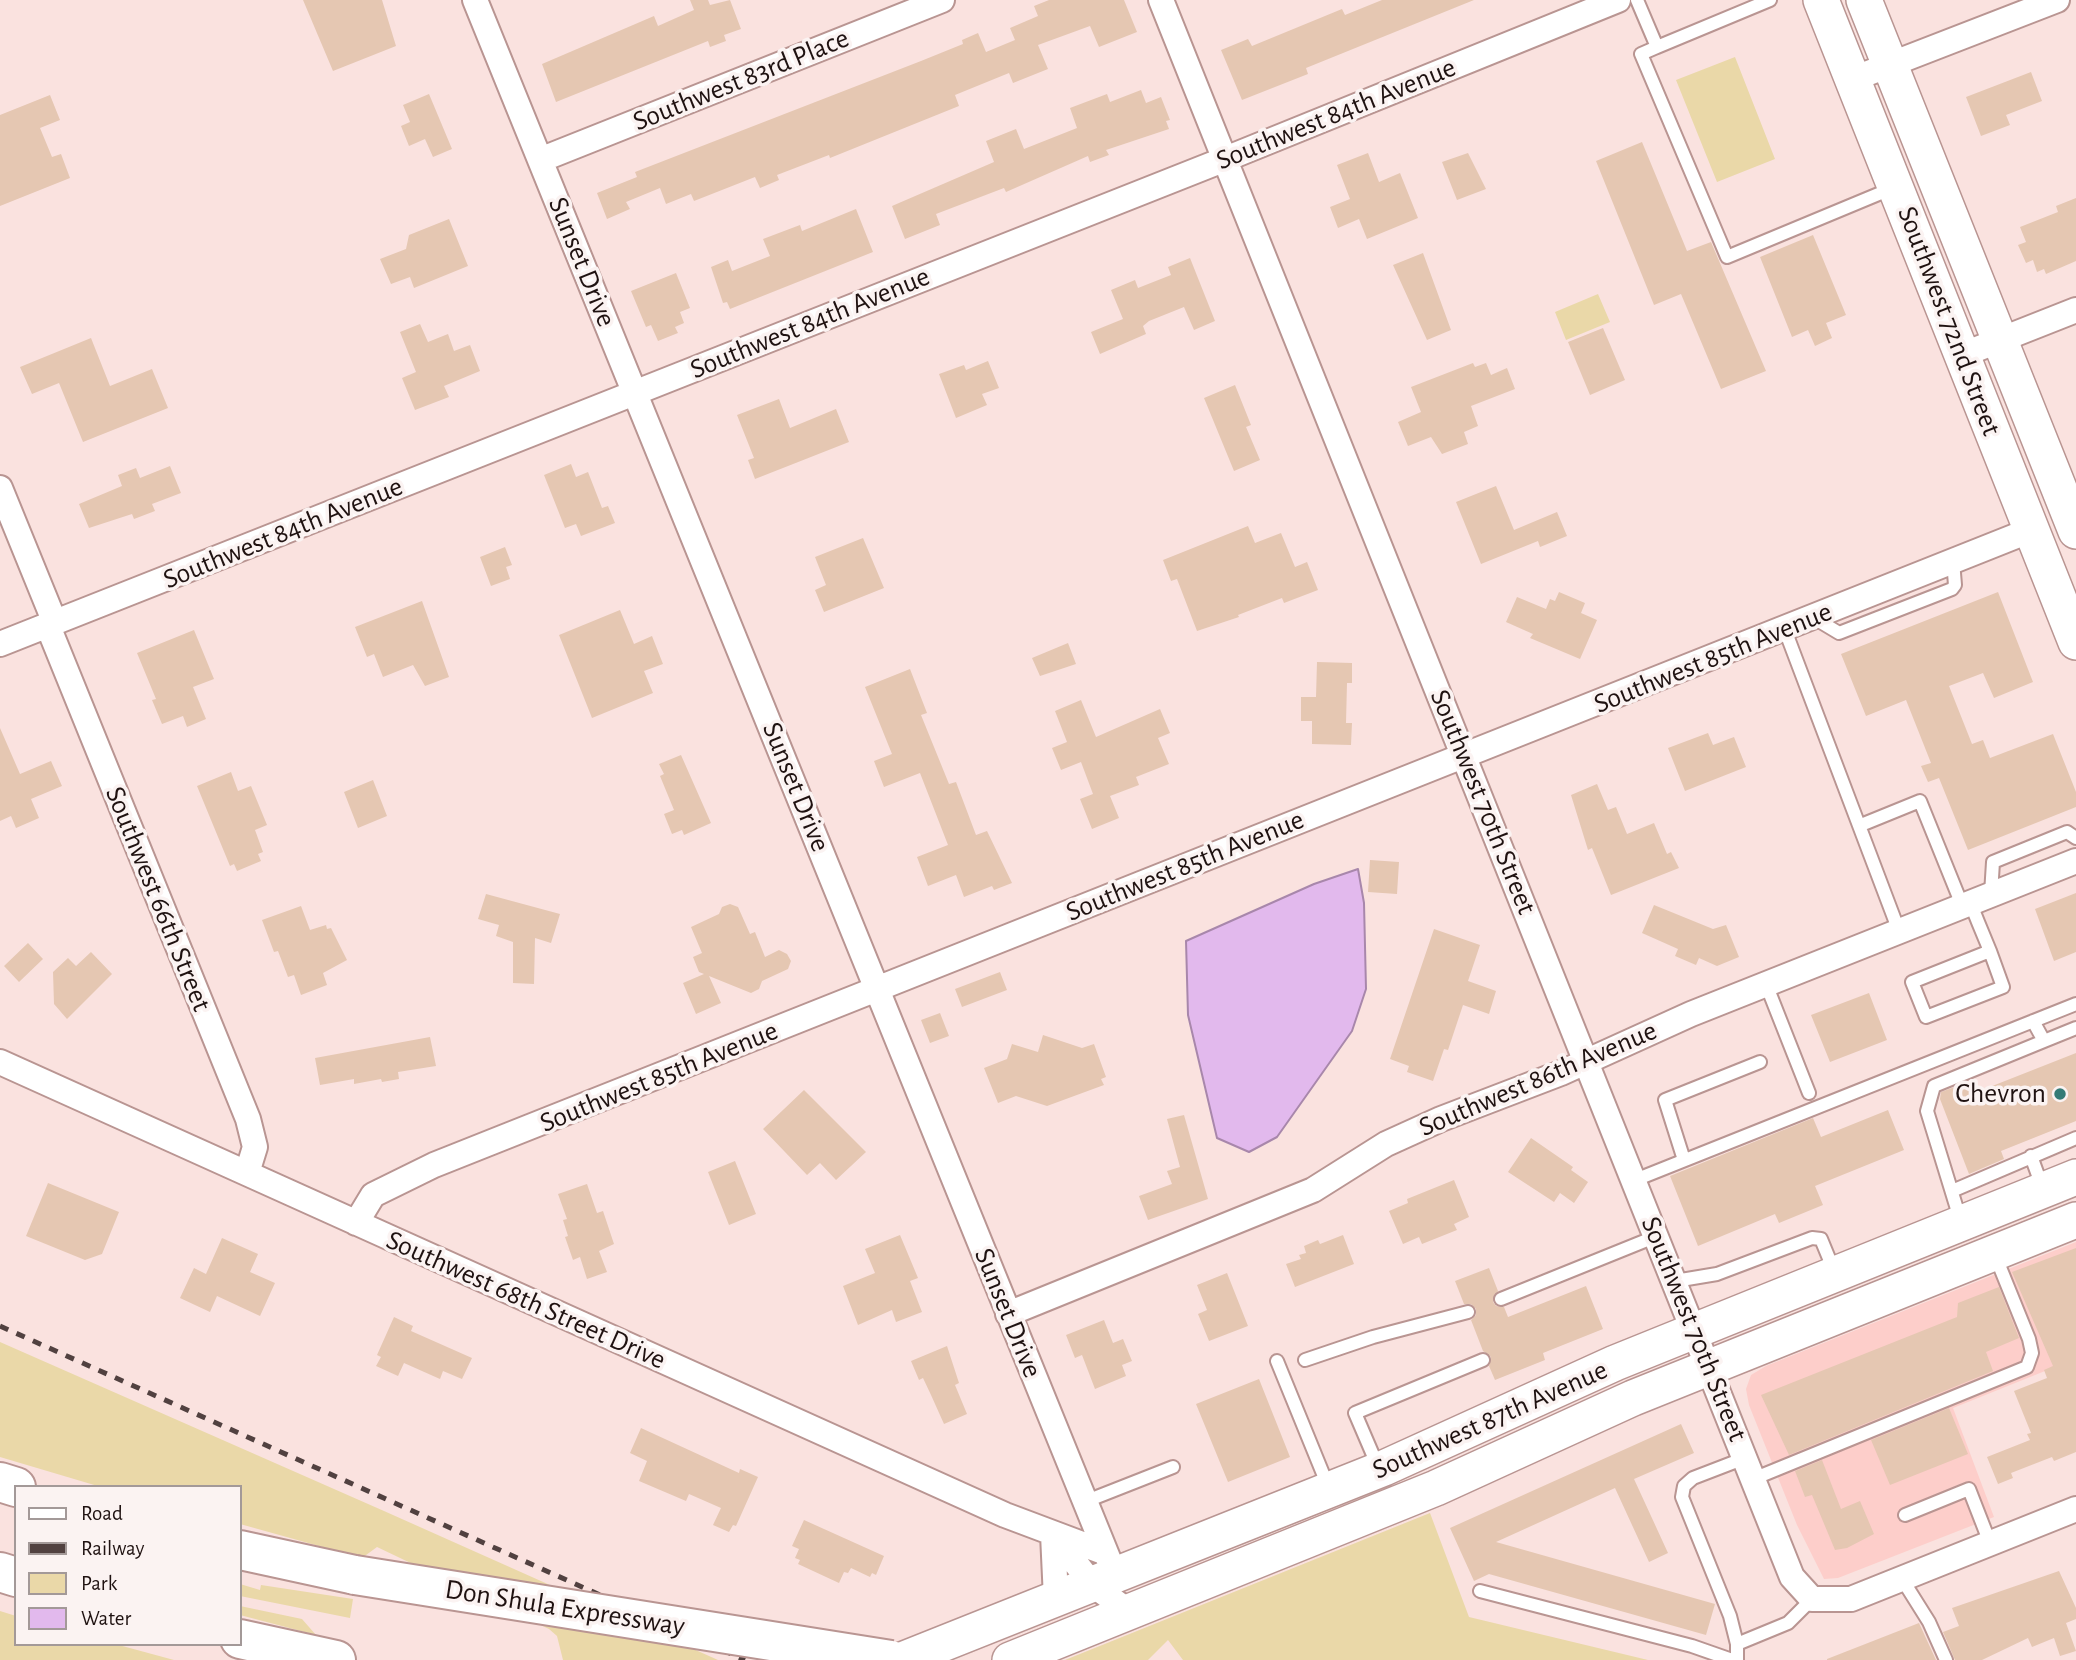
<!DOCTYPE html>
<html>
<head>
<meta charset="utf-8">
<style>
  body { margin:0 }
  #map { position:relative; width:2076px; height:1660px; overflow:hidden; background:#fae2df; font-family:"Alegreya Sans",sans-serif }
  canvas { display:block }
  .legend { position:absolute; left:14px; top:1485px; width:228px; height:161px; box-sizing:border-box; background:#fbf3f2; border:2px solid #a39998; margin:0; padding:9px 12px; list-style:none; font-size:21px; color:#1f1211 }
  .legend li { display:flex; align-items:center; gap:14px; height:35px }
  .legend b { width:35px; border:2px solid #a39998 }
</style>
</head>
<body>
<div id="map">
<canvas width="2076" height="1660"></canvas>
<ul class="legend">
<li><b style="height:9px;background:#fff"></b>Road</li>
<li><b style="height:9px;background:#514140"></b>Railway</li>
<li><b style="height:19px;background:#ead8a8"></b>Park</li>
<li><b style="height:19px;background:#e2b9ed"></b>Water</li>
</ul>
</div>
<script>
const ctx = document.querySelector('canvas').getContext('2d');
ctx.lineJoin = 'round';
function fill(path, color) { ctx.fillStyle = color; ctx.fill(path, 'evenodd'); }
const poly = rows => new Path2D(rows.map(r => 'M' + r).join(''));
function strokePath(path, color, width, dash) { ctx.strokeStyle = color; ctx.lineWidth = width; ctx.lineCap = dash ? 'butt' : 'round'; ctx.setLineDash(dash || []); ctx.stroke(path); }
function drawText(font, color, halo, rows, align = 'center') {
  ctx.font = font + ' "Alegreya Sans",sans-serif'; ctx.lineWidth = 7; ctx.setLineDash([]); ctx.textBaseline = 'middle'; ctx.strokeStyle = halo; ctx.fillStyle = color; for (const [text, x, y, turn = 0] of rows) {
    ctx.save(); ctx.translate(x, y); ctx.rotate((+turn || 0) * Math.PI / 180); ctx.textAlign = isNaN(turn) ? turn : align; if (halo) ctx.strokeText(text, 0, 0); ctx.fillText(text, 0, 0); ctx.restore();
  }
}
const built = poly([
  [2076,1242,2076,1450,2045,1371,1953,1408,1994,1517,1838,1578,1824,1579,1797,1525,1749,1405,1746,1389,1751,1375,1766,1366]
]);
const green = poly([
  [1735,57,1775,159,1717,182,1676,80],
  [1598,294,1610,322,1566,340,1555,312],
  [0,1342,384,1511,718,1660,563,1660,557,1636,549,1629,377,1547,362,1558,240,1524,240,1487,101,1487,0,1457],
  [1430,1513,1469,1617,1648,1660,1183,1660,1168,1640,1148,1660,1065,1660],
  [240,1584,260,1590,261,1585,353,1599,350,1618,240,1596],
  [240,1606,302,1619,316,1635,240,1615],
  [0,1611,16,1616,16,1644,115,1644,174,1660,0,1660]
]);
const water = poly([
  [1358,869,1364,903,1366,989,1352,1031,1277,1137,1249,1152,1217,1138,1188,1015,1186,941,1314,884,1358,869]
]);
const building = poly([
  [303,0,382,0,396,46,333,71],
  [690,0,708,0,710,5,730,0,741,29,724,35,726,41,710,47,708,41,556,102,542,64,654,16,658,26,694,10],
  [1049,0,1124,0,1137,32,1099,47,1090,26,1038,45,1048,69,1013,83,1009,73,955,95,959,106,830,158,829,155,777,175,779,180,760,188,755,177,694,201,691,194,666,204,660,188,626,202,630,209,607,219,597,193,637,177,635,172,921,61,963,44,962,40,978,33,986,52,1015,40,1010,28,1038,16,1034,6],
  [1382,0,1474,0,1306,68,1308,74,1242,100,1221,50,1248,39,1252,46,1342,9,1345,15],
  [2031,72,2042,101,2006,115,2010,125,1981,136,1966,97],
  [1141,90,1146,103,1161,97,1170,120,1166,121,1169,129,1106,150,1109,155,1090,162,1088,156,1006,192,1004,188,936,214,940,225,905,239,892,206,994,162,986,141,1016,129,1024,149,1077,128,1070,108,1107,94,1110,102],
  [429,94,452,149,433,157,425,139,409,146,401,126,410,122,403,105],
  [50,95,60,120,40,128,52,157,61,154,70,178,0,206,0,115],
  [1642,142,1687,251,1711,242,1766,371,1721,389,1681,294,1654,305,1596,161],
  [1368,153,1379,182,1400,173,1418,218,1367,239,1359,219,1338,228,1330,207,1350,199,1337,165],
  [1468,153,1486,189,1457,200,1442,162],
  [2076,198,2076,261,2046,274,2044,269,2037,272,2033,260,2026,263,2018,245,2026,242,2020,227,2058,212,2056,206],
  [856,209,873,252,730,309,727,302,723,303,711,267,728,260,732,271,770,256,763,239,800,225,802,231],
  [449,219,468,266,414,288,410,277,391,284,380,259,406,249,409,235],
  [1813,235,1846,315,1826,323,1832,338,1815,346,1808,330,1792,337,1760,257],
  [1423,253,1451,330,1427,340,1393,265],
  [1190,258,1215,321,1194,330,1184,307,1149,321,1143,326,1146,334,1100,354,1091,332,1123,319,1111,290,1135,280,1138,288,1171,275,1168,267],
  [676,273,690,308,680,312,684,323,675,327,678,333,658,341,651,325,646,327,631,291],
  [420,324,428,342,448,334,454,351,470,345,480,371,444,386,449,397,415,410,402,378,416,372,400,332],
  [1603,328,1625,380,1590,395,1568,342],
  [91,338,110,386,152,369,168,408,83,442,59,383,32,394,20,367],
  [988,361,999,388,982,394,987,405,956,418,939,374,964,365,966,370],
  [1473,363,1475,367,1486,363,1491,375,1507,368,1515,389,1471,406,1478,426,1464,432,1468,444,1442,454,1431,437,1408,446,1398,422,1421,412,1411,387],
  [1235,385,1251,425,1246,427,1260,460,1234,471,1204,398],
  [779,399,790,428,836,409,849,442,755,479,748,460,754,458,737,415],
  [571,464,576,477,588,472,602,508,608,506,615,523,581,536,576,524,565,528,544,475],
  [170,466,181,493,152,504,155,511,134,519,132,514,89,528,79,504,122,486,118,475,136,468,140,478],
  [1496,486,1514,530,1557,512,1567,536,1540,547,1538,541,1481,564,1456,502],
  [1248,526,1255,543,1281,533,1295,567,1307,562,1318,590,1284,603,1282,598,1238,615,1239,617,1197,631,1177,579,1171,581,1163,560],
  [863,538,884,588,824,612,815,590,826,585,815,557],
  [505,547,512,565,506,567,510,579,491,586,480,557],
  [1559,592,1585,603,1581,613,1597,620,1580,659,1530,638,1533,634,1506,622,1517,597,1546,609,1550,599,1555,601],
  [1998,592,2033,682,1994,698,1983,673,1949,686,1972,744,1983,740,1990,758,2053,734,2076,792,2076,807,1968,850,1939,778,1928,782,1921,766,1931,763,1906,700,1866,716,1841,654],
  [422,601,449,677,425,686,413,665,383,677,374,654,367,657,355,627],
  [620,610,634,644,652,636,663,664,644,671,653,693,592,718,559,635],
  [194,630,214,679,193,687,206,719,187,727,183,716,162,724,152,700,156,699,137,653],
  [1068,643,1076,664,1040,676,1032,658],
  [1317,662,1352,663,1352,683,1347,683,1346,723,1352,723,1351,745,1312,744,1312,721,1301,721,1301,697,1316,697],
  [910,669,927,713,921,715,949,784,956,782,976,835,987,831,1012,883,994,890,992,886,964,897,956,875,928,886,917,857,948,845,920,773,884,787,874,761,892,754,865,687],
  [1081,700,1096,737,1160,709,1170,733,1158,738,1169,764,1136,777,1139,785,1110,796,1119,818,1092,829,1080,799,1093,794,1081,762,1061,770,1052,748,1067,742,1055,711],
  [0,728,20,774,51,761,62,786,31,799,39,818,16,828,11,816,0,821],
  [1708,733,1713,745,1734,737,1746,767,1685,791,1668,748],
  [681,755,711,823,684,835,682,830,672,834,664,814,674,810,660,776,664,774,659,764],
  [231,772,238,791,251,786,267,825,255,830,263,852,258,854,261,861,237,871,234,864,230,866,197,786],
  [373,780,387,816,358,828,344,792],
  [1597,784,1608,810,1616,807,1627,834,1654,823,1667,854,1671,852,1679,868,1611,895,1592,848,1588,850,1571,795],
  [1370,860,1399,862,1397,894,1368,892],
  [2076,893,2076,952,2054,961,2035,909],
  [486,894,560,914,551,943,535,938,534,984,513,983,513,942,496,936,499,925,478,919],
  [730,904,738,907,750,934,755,932,765,957,779,950,787,954,791,961,788,969,762,981,759,989,751,993,709,976,721,1003,696,1014,683,983,704,974,699,972,693,957,702,953,691,927,719,914,722,907],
  [1654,905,1713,929,1726,925,1739,957,1717,966,1699,958,1696,965,1675,956,1678,949,1642,933],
  [301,906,310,930,326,925,327,929,331,928,347,960,323,973,327,985,301,995,294,975,288,977,278,951,274,952,262,920],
  [1434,929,1480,945,1468,981,1496,991,1489,1014,1463,1005,1448,1050,1444,1049,1433,1081,1407,1072,1409,1066,1390,1059],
  [28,943,43,959,19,982,4,966],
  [91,952,112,974,67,1019,54,1004,53,972,68,958,76,966],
  [1000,972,1007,990,962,1007,955,989],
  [1869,993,1887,1040,1830,1062,1811,1015],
  [940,1013,949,1036,930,1043,921,1020],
  [1043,1035,1082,1048,1094,1044,1106,1077,1101,1079,1104,1085,1047,1106,1016,1096,998,1103,984,1068,1007,1059,1012,1044,1038,1052],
  [430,1037,436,1066,398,1072,399,1079,382,1082,381,1079,354,1084,354,1079,320,1085,315,1058],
  [2076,1053,2076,1121,2001,1151,2004,1159,1969,1174,1940,1099,1941,1092,1973,1080,1977,1092],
  [804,1090,866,1152,836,1180,820,1163,807,1175,763,1129],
  [1888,1110,1904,1150,1815,1186,1823,1205,1779,1223,1775,1214,1698,1246,1670,1176,1813,1118,1821,1137],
  [1184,1115,1208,1199,1148,1220,1139,1196,1172,1184,1167,1171,1180,1167,1167,1119],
  [1531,1138,1573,1167,1571,1170,1588,1182,1574,1203,1560,1193,1554,1202,1508,1172],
  [735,1161,756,1214,729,1225,708,1172],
  [1454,1180,1469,1217,1454,1224,1457,1230,1422,1244,1419,1237,1403,1244,1389,1211,1408,1203,1407,1199],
  [48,1183,119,1212,102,1254,85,1260,26,1236],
  [587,1184,597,1213,603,1211,614,1244,599,1251,607,1272,587,1279,580,1257,573,1260,565,1237,568,1236,563,1220,567,1219,558,1194],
  [900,1235,918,1278,910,1281,922,1312,896,1322,892,1310,858,1325,843,1286,875,1273,865,1249],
  [1343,1235,1354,1264,1295,1287,1286,1264,1301,1259,1299,1255,1306,1253,1304,1246,1318,1240,1320,1244],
  [222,1238,258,1254,250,1272,275,1283,260,1316,217,1296,210,1312,180,1298,194,1268,206,1274],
  [2076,1248,2076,1452,2054,1461,2052,1457,2011,1473,2013,1478,1998,1484,1987,1457,2030,1440,2027,1434,2031,1433,2014,1391,2047,1378,2044,1370,2053,1366,2012,1272],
  [1489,1268,1498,1291,1493,1302,1496,1306,1504,1307,1508,1317,1586,1286,1603,1329,1543,1353,1545,1360,1495,1380,1489,1366,1491,1357,1483,1351,1471,1320,1476,1315,1476,1309,1471,1304,1464,1304,1455,1281],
  [1227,1273,1248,1326,1209,1341,1198,1314,1207,1310,1197,1285],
  [1999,1287,2019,1338,1986,1352,1993,1371,1789,1455,1761,1395,1957,1317,1958,1303],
  [394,1317,413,1326,411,1331,472,1358,462,1379,443,1371,440,1379,404,1363,398,1376,376,1366,381,1357,377,1355],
  [1104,1320,1113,1343,1123,1339,1132,1361,1122,1365,1126,1376,1095,1389,1082,1355,1075,1358,1066,1335],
  [947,1346,959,1383,955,1385,967,1414,944,1424,931,1395,923,1378,919,1380,911,1361],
  [1259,1379,1290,1457,1228,1482,1196,1404],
  [1949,1408,1968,1454,1890,1485,1871,1440],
  [1681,1424,1694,1453,1634,1479,1668,1553,1649,1562,1615,1488,1496,1542,1715,1604,1706,1635,1489,1574,1474,1581,1450,1528],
  [641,1428,739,1473,740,1469,758,1477,736,1526,733,1525,729,1532,713,1525,721,1508,689,1494,686,1501,639,1481,647,1461,630,1453],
  [1822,1460,1841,1509,1860,1501,1874,1534,1847,1548,1835,1550,1812,1495,1805,1497,1795,1471],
  [804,1520,884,1556,876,1575,872,1573,870,1577,851,1568,848,1573,844,1572,839,1583,798,1564,800,1560,795,1558,799,1549,792,1546],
  [2059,1571,2076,1608,2076,1619,2066,1623,2076,1651,2060,1656,2054,1638,2032,1647,2028,1638,1982,1660,1955,1660,1943,1632,1959,1626,1952,1608],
  [1919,1623,1936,1660,1827,1660,1827,1659]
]);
const lane = poly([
  [1637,0,1657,47,1641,54,1727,257,1893,188],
  [1657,47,1770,0],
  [1814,618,1839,633,1952,589,1955,585,1953,561],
  [1785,630,1899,931],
  [1861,825,1920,801,1962,905],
  [1991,894,1993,862,2067,832,2076,838],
  [1970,902,1978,922,1990,951,2003,987,1926,1017,1912,982,1990,951],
  [1766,984,1809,1093],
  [2044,1041,2076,1028],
  [2031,1156,2043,1189],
  [1684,1160,1665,1100,1760,1062],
  [1635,1180,2076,1004],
  [1952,1191,2076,1138],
  [1961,1222,1927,1111,1934,1086,2044,1041,2033,1021],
  [1675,1281,1717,1274,1812,1238,1821,1239,1835,1273],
  [1501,1299,1657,1236],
  [1305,1360,1373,1337,1468,1312],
  [1277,1361,1328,1486],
  [1382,1466,1373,1455,1355,1413,1483,1360],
  [1753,1479,2027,1367,2032,1353,2029,1339,1995,1255],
  [1084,1502,1173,1467],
  [1905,1515,1969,1489,1990,1543],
  [1902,1579,1929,1622,1946,1660],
  [1480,1591,1692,1646,1732,1660],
  [1737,1644,1788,1623,1812,1599],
  [1737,1660,1737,1644,1730,1616,1682,1497,1684,1486,1693,1478,1745,1458]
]);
const street = poly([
  [475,0,1115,1575],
  [1161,0,1792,1577,1812,1599,1851,1599,2076,1509],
  [1853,79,2057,0],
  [540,160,942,0],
  [1962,355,2076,310],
  [0,488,55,623],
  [48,626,248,1119,255,1147,247,1173],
  [0,644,1223,160,1618,0],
  [0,1062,1005,1515,1106,1553],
  [356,1223,373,1195,434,1165,2031,530],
  [1008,1314,1313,1190,1386,1144,1441,1119,1561,1073,1691,1014,2076,861],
  [1053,1534,1092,1584,1129,1612],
  [1053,1534,1056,1599]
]);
const secondary = poly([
  [1821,0,2076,642],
  [1864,0,2076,531],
  [902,1660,1384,1468,1615,1363,2076,1177],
  [1010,1660,1436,1488,1633,1398,2076,1220]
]);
const highway = poly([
  [0,1482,16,1487],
  [240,1550,355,1575],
  [0,1572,16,1577],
  [240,1639,336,1660]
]);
const rail = poly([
  [0,1326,745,1660]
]);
const highwayBridge = poly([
  [355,1575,891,1660]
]);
const markers = [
  [2060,1094,7,"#347b76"]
];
const streetNames = [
  ["Southwest 83rd Place",741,80,-22],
  ["Southwest 84th Avenue",1336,114,-22],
  ["Sunset Drive",582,262,68],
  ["Southwest 72nd Street",1949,321,69],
  ["Southwest 84th Avenue",810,323,-22],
  ["Southwest 84th Avenue",283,533,-22],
  ["Southwest 85th Avenue",1713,658,-22],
  ["Sunset Drive",796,787,68],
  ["Southwest 70th Street",1483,802,68],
  ["Southwest 85th Avenue",1185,866,-22],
  ["Southwest 66th Street",158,899,68],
  ["Southwest 85th Avenue",659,1077,-22],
  ["Southwest 86th Avenue",1538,1079,-23],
  ["Southwest 68th Street Drive",526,1300,24],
  ["Sunset Drive",1008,1313,68],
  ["Southwest 70th Street",1694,1329,68],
  ["Southwest 87th Avenue",1490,1420,-24],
  ["Don Shula Expressway",565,1608,9]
];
const poiNames = [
  ["Chevron",2046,1094]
];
fill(built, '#fdceca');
fill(green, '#ead8a8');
fill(water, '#e2b9ed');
strokePath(water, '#a887ab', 2);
fill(building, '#e5c7b2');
strokePath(lane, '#b99592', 16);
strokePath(street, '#b99592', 28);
strokePath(secondary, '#b99592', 38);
strokePath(highway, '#b99592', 42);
strokePath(lane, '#fff', 12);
strokePath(street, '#fff', 24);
strokePath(secondary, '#fff', 35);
strokePath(highway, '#fff', 38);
strokePath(rail, '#514140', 5, [9, 9]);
strokePath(highwayBridge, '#b99592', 42, []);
strokePath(highwayBridge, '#fff', 38);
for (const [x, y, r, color] of markers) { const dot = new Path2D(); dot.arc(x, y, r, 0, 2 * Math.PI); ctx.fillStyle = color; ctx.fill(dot); strokePath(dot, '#fbf3f2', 2.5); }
drawText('28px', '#1f1211', '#fbf3f2', streetNames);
drawText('28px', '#1f1211', '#fbf3f2', poiNames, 'right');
</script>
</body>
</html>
